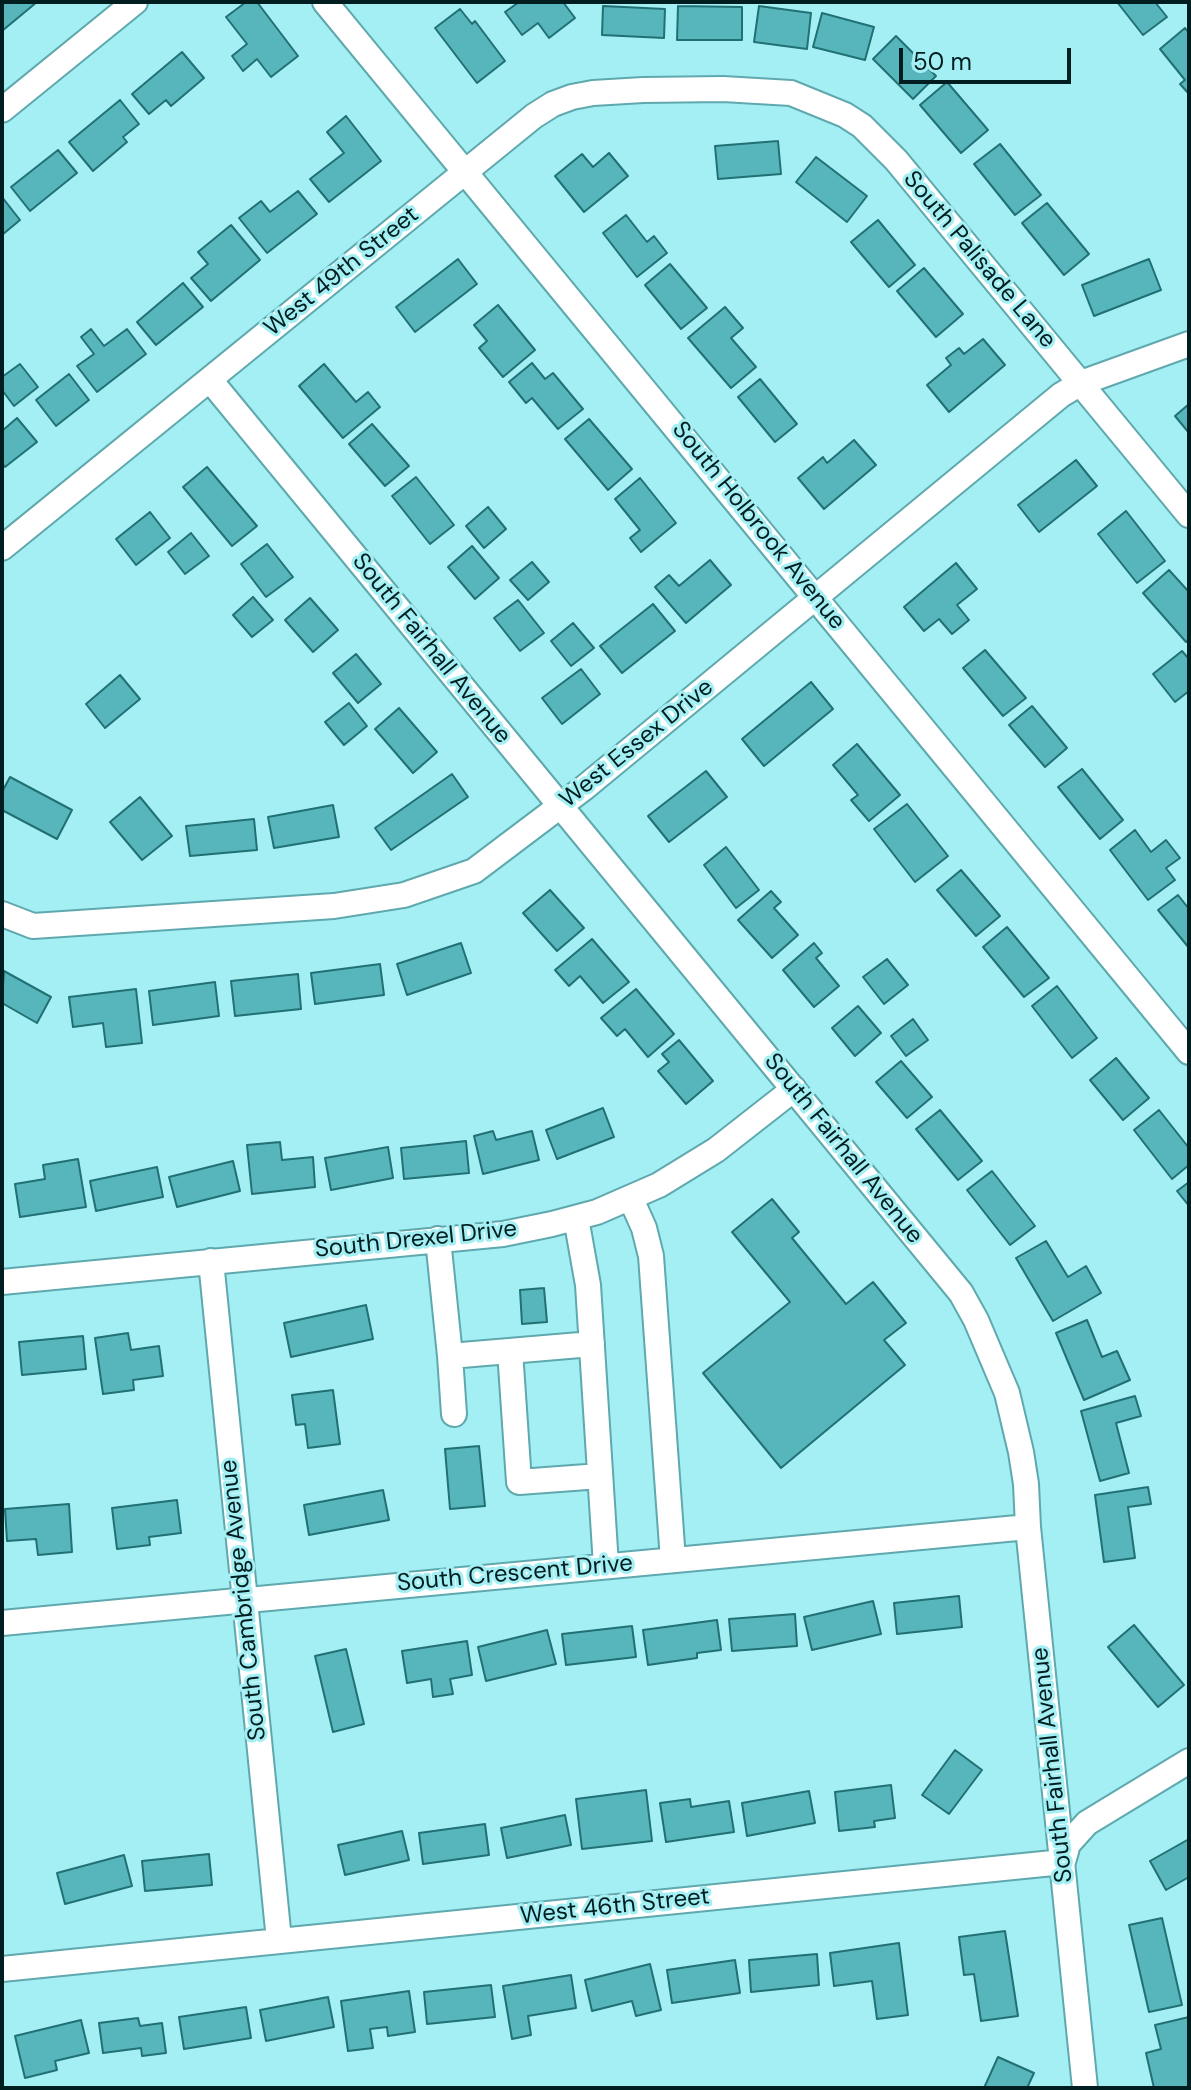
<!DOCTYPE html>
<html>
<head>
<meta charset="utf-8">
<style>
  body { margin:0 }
  #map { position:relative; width:1191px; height:2090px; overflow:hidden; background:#a4eff3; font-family:"DM Sans",sans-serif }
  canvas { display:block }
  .frame { position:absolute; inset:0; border:4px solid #001d1f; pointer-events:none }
  .scale { position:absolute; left:899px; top:48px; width:172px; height:36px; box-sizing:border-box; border:4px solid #001d1f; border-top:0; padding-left:10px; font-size:24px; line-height:28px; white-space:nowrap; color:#001d1f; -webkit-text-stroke:6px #a4eff3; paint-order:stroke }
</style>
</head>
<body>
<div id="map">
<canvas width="1191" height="2090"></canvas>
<div class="frame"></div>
<div class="scale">50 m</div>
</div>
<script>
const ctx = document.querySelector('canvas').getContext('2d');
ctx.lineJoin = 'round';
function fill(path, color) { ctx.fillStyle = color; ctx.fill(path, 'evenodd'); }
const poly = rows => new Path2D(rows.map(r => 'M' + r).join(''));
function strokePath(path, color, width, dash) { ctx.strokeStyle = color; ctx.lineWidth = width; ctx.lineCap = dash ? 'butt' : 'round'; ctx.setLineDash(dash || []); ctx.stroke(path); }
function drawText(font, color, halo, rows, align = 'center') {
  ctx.font = font + ' "DM Sans",sans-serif'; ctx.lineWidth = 6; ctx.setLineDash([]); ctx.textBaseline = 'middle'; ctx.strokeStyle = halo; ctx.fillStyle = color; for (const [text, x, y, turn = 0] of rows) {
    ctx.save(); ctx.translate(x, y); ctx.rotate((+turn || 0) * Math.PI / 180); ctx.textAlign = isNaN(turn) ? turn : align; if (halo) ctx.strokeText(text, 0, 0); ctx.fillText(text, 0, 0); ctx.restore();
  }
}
const building = poly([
  [2,2,37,2,2,31,2,2],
  [246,2,257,2,298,56,271,77,257,59,243,71,232,56,247,44,226,17,246,2],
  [519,2,563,2,575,18,549,38,538,23,522,35,505,12,519,2],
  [1117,2,1155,2,1167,17,1143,35,1117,2],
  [603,6,665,9,664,38,602,35,603,6],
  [678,6,742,7,742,40,677,40,678,6],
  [759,6,811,13,807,49,754,42,759,6],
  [460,9,472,24,475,21,505,61,477,83,435,28,460,9],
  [822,13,874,27,865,60,813,47,822,13],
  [1185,28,1189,33,1189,94,1180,84,1185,80,1160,49,1185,28],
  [896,36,936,76,913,99,873,59,896,36],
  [182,52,204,78,171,106,166,100,149,114,132,94,182,52],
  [947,82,988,130,961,153,920,105,947,82],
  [120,100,139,124,123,137,127,142,93,171,69,142,120,100],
  [346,116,381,161,329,202,310,179,344,153,327,132,346,116],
  [778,141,781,174,718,179,715,146,778,141],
  [1000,144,1041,195,1015,215,974,164,1000,144],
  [58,150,77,173,30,211,11,187,58,150],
  [609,153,628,176,584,212,555,176,582,154,593,167,609,153],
  [816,157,867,196,847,222,796,182,816,157],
  [298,191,317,214,267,253,239,218,261,201,270,212,298,191],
  [2,197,20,220,2,235,2,197],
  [1047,203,1089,254,1064,275,1022,223,1047,203],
  [626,215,647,242,654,236,667,253,637,277,603,233,626,215],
  [878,220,915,265,889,287,851,242,878,220],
  [231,225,260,260,211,301,191,278,208,264,198,252,231,225],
  [458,259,477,284,415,332,396,307,458,259],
  [1149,259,1161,290,1094,316,1082,285,1149,259],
  [670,264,707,308,681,329,645,285,670,264],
  [924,268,963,314,936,337,897,291,924,268],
  [183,283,203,307,156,345,137,322,183,283],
  [498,305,535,350,503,377,479,348,487,341,474,325,498,305],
  [725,307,743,328,731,338,756,367,731,388,688,338,725,307],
  [91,329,104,346,127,329,146,354,97,392,77,366,94,354,81,337,91,329],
  [983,339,1005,365,949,412,927,385,951,365,946,358,959,348,964,354,983,339],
  [532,363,545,379,553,373,583,409,558,429,532,398,526,403,509,382,532,363],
  [20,364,38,387,14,406,2,390,2,377,20,364],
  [324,364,356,402,368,392,380,407,343,438,299,386,324,364],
  [69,374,89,400,56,426,36,400,69,374],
  [760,379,797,424,775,442,738,397,760,379],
  [1189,404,1189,433,1175,416,1189,404],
  [17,418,37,442,5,467,2,463,2,431,17,418],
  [589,419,632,469,608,490,565,439,589,419],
  [372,424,409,466,385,486,349,444,372,424],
  [854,440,876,465,824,509,798,478,823,457,827,463,854,440],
  [1076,460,1097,486,1039,532,1018,505,1076,460],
  [207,467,257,526,232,546,183,487,207,467],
  [416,477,454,525,430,544,392,496,416,477],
  [640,478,676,523,641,552,630,538,640,530,615,499,640,478],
  [488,507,506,529,484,548,466,526,488,507],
  [1126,511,1165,561,1137,583,1098,534,1126,511],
  [150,512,170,538,136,565,116,539,150,512],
  [191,533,209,556,185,574,168,552,191,533],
  [267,544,293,577,266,597,241,564,267,544],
  [472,546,499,578,475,599,448,567,472,546],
  [710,560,731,585,686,623,655,587,669,575,679,586,710,560],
  [532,562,549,582,528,600,510,580,532,562],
  [956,563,977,589,957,605,969,620,952,634,939,619,924,631,904,607,956,563],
  [1169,570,1189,592,1189,639,1186,642,1143,593,1169,570],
  [253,597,273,620,252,637,233,615,253,597],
  [310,598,338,630,313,652,285,620,310,598],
  [518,600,544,633,520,651,494,618,518,600],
  [653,604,675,631,622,673,600,646,653,604],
  [573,623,594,648,571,666,551,641,573,623],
  [985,650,1026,698,1003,716,963,668,985,650],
  [1182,651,1189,659,1189,691,1175,702,1153,674,1182,651],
  [356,654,381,684,358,703,333,673,356,654],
  [581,669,600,694,562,724,542,698,581,669],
  [120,675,140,699,105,728,86,704,120,675],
  [811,682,833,709,764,766,742,739,811,682],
  [349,703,367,726,344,745,325,722,349,703],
  [1032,706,1067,748,1045,767,1009,725,1032,706],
  [399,708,437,752,413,773,375,729,399,708],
  [857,744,900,795,869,821,851,800,858,795,833,765,857,744],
  [1082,769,1123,820,1100,839,1058,787,1082,769],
  [706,771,727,797,669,842,648,816,706,771],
  [452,774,468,797,391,850,375,828,452,774],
  [10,777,72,810,57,839,2,810,2,792,10,777],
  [140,797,172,836,142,860,110,822,140,797],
  [907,804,948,856,915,882,874,829,907,804],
  [333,805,339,837,274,848,268,817,333,805],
  [254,819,257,850,190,856,186,826,254,819],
  [1135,830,1151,852,1166,840,1180,858,1166,868,1175,880,1148,900,1110,850,1135,830],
  [726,847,759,890,736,908,704,865,726,847],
  [961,870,1000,916,976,936,937,890,961,870],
  [550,890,584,928,557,951,523,913,550,890],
  [771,891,781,902,774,908,798,935,772,958,738,920,771,891],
  [1178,895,1189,909,1189,948,1158,910,1178,895],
  [1007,927,1049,978,1024,997,983,947,1007,927],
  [592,939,629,982,603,1003,580,976,569,986,555,970,592,939],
  [461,943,471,973,407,995,397,964,461,943],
  [814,943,822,953,816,958,839,986,814,1007,783,970,814,943],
  [887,959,908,985,884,1004,863,977,887,959],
  [380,964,384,995,315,1004,311,973,380,964],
  [4,971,51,997,37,1023,2,1003,4,971],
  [298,974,301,1009,235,1016,231,981,298,974],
  [215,982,219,1016,153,1025,149,991,215,982],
  [1057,986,1097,1038,1072,1058,1032,1006,1057,986],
  [136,989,142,1043,106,1047,103,1023,73,1027,69,997,136,989],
  [636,989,674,1034,648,1057,625,1029,617,1036,601,1018,636,989],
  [858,1006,881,1033,855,1056,832,1028,858,1006],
  [913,1019,928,1040,906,1056,891,1036,913,1019],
  [679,1040,713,1081,686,1104,658,1071,669,1062,662,1054,679,1040],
  [1116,1058,1149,1098,1123,1120,1090,1080,1116,1058],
  [901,1061,932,1097,907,1118,876,1082,901,1061],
  [603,1108,614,1137,557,1159,546,1130,603,1108],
  [940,1110,982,1161,958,1180,916,1129,940,1110],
  [1159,1110,1189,1148,1189,1165,1172,1179,1134,1130,1159,1110],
  [493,1131,496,1140,532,1131,539,1160,483,1174,474,1136,493,1131],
  [466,1141,469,1173,404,1179,401,1148,466,1141],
  [280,1142,282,1160,313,1157,315,1187,252,1194,247,1145,280,1142],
  [388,1147,393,1178,331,1190,325,1158,388,1147],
  [78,1159,86,1207,20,1217,15,1184,45,1179,43,1165,78,1159],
  [233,1161,240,1191,177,1207,169,1177,233,1161],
  [157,1167,163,1197,96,1211,90,1181,157,1167],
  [992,1171,1035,1226,1010,1245,967,1190,992,1171],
  [1189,1182,1189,1206,1177,1191,1189,1182],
  [772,1199,799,1232,792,1238,846,1304,873,1282,906,1323,884,1340,905,1365,781,1468,703,1373,790,1302,732,1232,772,1199],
  [1046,1241,1068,1277,1086,1266,1101,1293,1053,1321,1016,1258,1046,1241],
  [544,1288,547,1322,522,1324,520,1290,544,1288],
  [366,1305,373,1339,291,1357,284,1323,366,1305],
  [1087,1320,1102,1357,1117,1351,1130,1380,1084,1400,1056,1333,1087,1320],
  [128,1333,131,1350,159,1346,163,1376,133,1380,134,1390,103,1394,95,1338,128,1333],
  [83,1336,86,1369,22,1375,19,1342,83,1336],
  [333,1390,340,1444,308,1448,305,1424,296,1425,292,1395,333,1390],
  [1135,1396,1141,1416,1116,1423,1129,1473,1100,1481,1081,1411,1135,1396],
  [479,1446,485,1506,450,1509,445,1449,479,1446],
  [1148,1487,1151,1504,1128,1507,1135,1558,1104,1562,1095,1495,1148,1487],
  [383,1490,389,1520,309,1535,304,1505,383,1490],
  [177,1500,181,1533,149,1537,150,1545,117,1549,112,1508,177,1500],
  [69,1504,72,1552,38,1555,36,1539,7,1541,5,1509,69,1504],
  [959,1596,962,1627,897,1634,894,1603,959,1596],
  [873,1601,881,1634,812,1650,804,1617,873,1601],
  [795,1614,797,1646,732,1651,729,1619,795,1614],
  [717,1620,721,1650,697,1653,697,1658,648,1665,643,1630,717,1620],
  [1134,1625,1184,1685,1158,1707,1108,1647,1134,1625],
  [632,1626,636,1657,566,1665,562,1634,632,1626],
  [547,1630,556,1664,486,1681,478,1647,547,1630],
  [467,1641,472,1675,450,1679,453,1694,433,1697,431,1679,407,1683,402,1651,467,1641],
  [346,1649,364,1724,333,1732,315,1656,346,1649],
  [955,1750,982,1770,949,1814,922,1795,955,1750],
  [891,1785,895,1818,874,1821,875,1827,839,1831,835,1792,891,1785],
  [646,1790,652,1841,582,1849,576,1799,646,1790],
  [809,1791,815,1823,747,1836,742,1803,809,1791],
  [690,1799,691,1807,729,1801,734,1832,666,1842,660,1803,690,1799],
  [565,1815,571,1845,507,1858,501,1828,565,1815],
  [485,1824,489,1855,423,1864,419,1833,485,1824],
  [402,1831,409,1860,345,1875,338,1845,402,1831],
  [1189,1839,1189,1877,1166,1890,1150,1861,1189,1839],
  [209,1854,212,1885,145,1891,142,1861,209,1854],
  [124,1855,132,1886,65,1904,57,1873,124,1855],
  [1162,1918,1182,2005,1149,2012,1129,1925,1162,1918],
  [1005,1931,1018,2016,981,2021,974,1974,964,1975,959,1937,1005,1931],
  [899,1943,908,2015,877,2019,872,1981,834,1986,830,1953,899,1943],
  [817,1954,819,1985,751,1992,749,1960,817,1954],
  [735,1960,740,1993,672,2003,667,1970,735,1960],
  [650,1964,661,2010,636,2016,632,2001,592,2011,585,1980,650,1964],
  [571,1975,576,2008,528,2016,531,2035,512,2039,503,1986,571,1975],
  [491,1985,495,2017,427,2024,424,1992,491,1985],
  [409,1991,415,2032,388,2036,387,2027,370,2029,373,2048,348,2051,341,2001,409,1991],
  [328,1997,334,2027,266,2041,260,2010,328,1997],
  [246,2007,251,2038,184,2049,179,2017,246,2007],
  [1189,2017,1189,2088,1154,2088,1146,2053,1161,2049,1155,2025,1189,2017],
  [138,2018,140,2026,162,2023,166,2053,142,2056,141,2048,103,2053,99,2023,138,2018],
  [81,2020,89,2053,55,2061,57,2070,25,2078,15,2036,81,2020],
  [998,2057,1034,2073,1027,2088,984,2088,998,2057]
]);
const minor = poly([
  [325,2,1189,1052],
  [2,110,135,2],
  [210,380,961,1293,976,1320,1007,1393,1021,1452,1026,1484,1028,1527,1085,2088],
  [2,548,534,116,553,104,572,97,593,93,643,90,723,89,791,93,845,115,862,126,896,160,1189,515],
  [2,914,33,926,334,906,404,895,474,871,584,788,1061,395,1081,383,1189,344],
  [631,1199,644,1228,651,1256,673,1560],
  [576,1218,588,1285,606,1566],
  [438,1239,450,1356,592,1344],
  [211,1261,279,1940],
  [2,1282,503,1234,552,1224,597,1212,659,1185,716,1150,794,1089],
  [510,1351,519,1482,600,1476],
  [450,1356,454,1414],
  [2,1623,1028,1527],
  [2,1969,1063,1862,1068,1844,1087,1823,1189,1761]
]);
const streetNames = [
  ["South Palisade Lane",979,260,50],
  ["West 49th Street",342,272,-39],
  ["South Holbrook Avenue",758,526,51],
  ["South Fairhall Avenue",431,649,51],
  ["West Essex Drive",637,744,-39],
  ["South Fairhall Avenue",843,1149,51],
  ["South Drexel Drive",416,1240,-6],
  ["South Crescent Drive",515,1574,-5],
  ["South Cambridge Avenue",244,1600,-96],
  ["South Fairhall Avenue",1053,1765,-96],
  ["West 46th Street",615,1907,-6]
];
fill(building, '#57b6bc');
strokePath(building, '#217074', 2);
strokePath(minor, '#5fa9ae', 28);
strokePath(minor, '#fff', 24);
drawText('24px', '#001d1f', '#a4eff3', streetNames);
</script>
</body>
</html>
